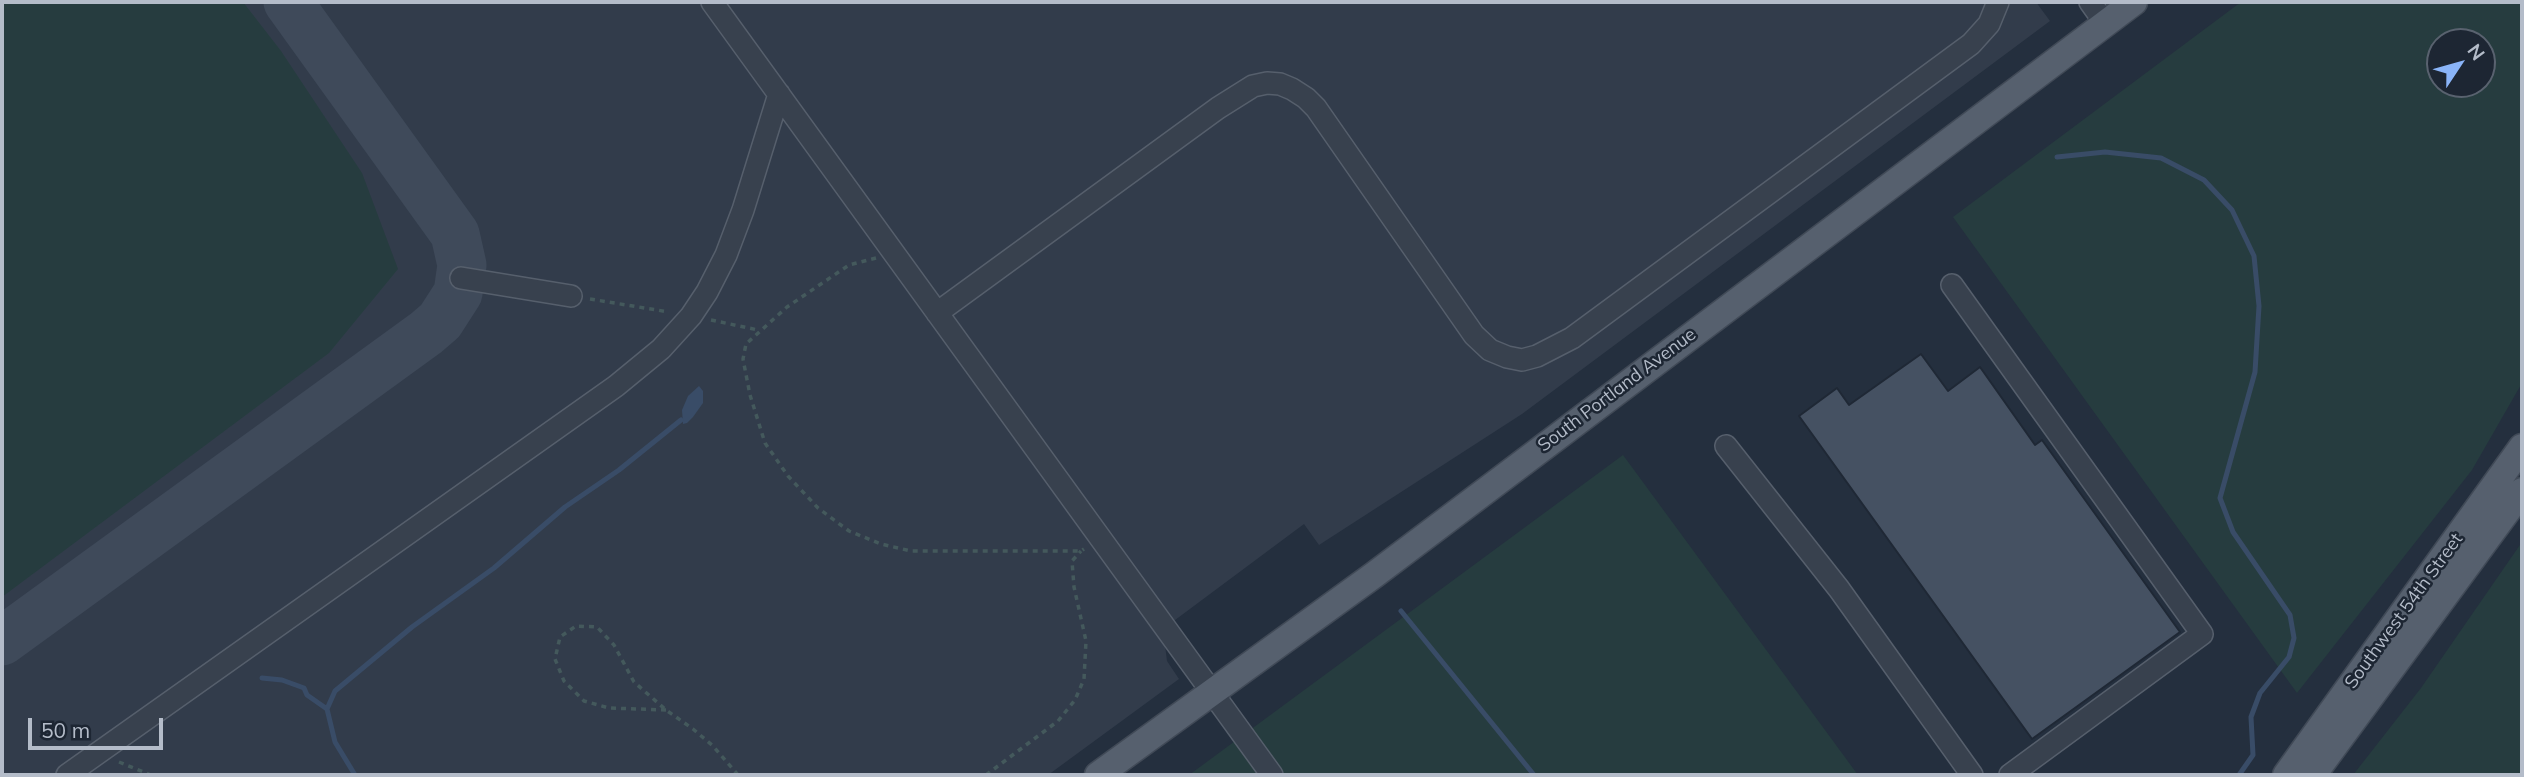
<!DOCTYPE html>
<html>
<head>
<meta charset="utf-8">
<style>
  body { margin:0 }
  #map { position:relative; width:2524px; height:777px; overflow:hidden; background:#242f3e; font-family:Mulish,sans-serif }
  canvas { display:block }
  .frame { position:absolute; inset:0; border:4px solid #b4bcc9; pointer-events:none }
  .north { position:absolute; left:2426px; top:28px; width:70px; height:70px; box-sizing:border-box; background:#1d2633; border:2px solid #59626f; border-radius:50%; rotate:54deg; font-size:19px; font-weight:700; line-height:28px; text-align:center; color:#b4bcc9 }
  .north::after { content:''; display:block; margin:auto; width:24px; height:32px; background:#8ab4f8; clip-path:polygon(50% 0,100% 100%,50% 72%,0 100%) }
  .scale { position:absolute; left:28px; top:718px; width:135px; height:32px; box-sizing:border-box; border:4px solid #b4bcc9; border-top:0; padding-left:9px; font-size:21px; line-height:24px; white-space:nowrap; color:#b4bcc9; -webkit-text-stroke:5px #1d2633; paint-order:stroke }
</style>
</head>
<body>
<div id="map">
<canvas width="2524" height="777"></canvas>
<div class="frame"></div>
<div class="north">N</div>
<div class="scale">50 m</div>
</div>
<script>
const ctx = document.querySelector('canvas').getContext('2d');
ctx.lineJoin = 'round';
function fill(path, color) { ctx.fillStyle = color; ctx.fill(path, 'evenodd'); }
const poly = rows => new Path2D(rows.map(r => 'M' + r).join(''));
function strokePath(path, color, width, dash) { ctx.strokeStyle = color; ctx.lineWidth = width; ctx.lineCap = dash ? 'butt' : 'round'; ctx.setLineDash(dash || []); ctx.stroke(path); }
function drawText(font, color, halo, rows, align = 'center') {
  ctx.font = font + ' Mulish,sans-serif'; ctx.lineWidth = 5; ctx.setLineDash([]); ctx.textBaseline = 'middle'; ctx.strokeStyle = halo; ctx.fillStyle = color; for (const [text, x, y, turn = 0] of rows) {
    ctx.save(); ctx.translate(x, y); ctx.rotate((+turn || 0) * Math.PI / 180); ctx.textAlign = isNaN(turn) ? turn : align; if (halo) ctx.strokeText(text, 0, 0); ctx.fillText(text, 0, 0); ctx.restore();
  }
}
const airport = poly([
  [2,2,2036,2,2050,21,1522,414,1319,545,1304,524,1163,629,1167,661,1179,679,1048,775,2,775]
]);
const green = poly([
  [2,2,243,2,281,51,362,173,398,269,329,353,2,597],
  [2241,2,2522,2,2522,383,2472,470,2297,693,1953,217],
  [2440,42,2482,42,2482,84,2440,84],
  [1623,455,1858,775,1189,775],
  [2522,542,2522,775,2353,775,2421,688]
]);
const water = poly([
  [699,386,703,391,703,403,693,417,687,423,683,424,682,410,688,396]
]);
const stream = poly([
  [2057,157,2105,152,2161,158,2204,180,2232,210,2254,256,2259,306,2255,372,2220,498,2233,532,2290,615,2294,638,2289,657,2260,693,2251,717,2253,755,2239,775],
  [1401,611,1534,775],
  [262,678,282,680,304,688,307,695,327,709],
  [355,775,335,742,327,709,335,691,412,627,494,568,565,507,619,470,681,420]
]);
const taxiway = poly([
  [2,641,426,333,440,321,458,293,462,265,455,234,288,2]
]);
const building = poly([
  [1921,354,1948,391,1980,367,2035,445,2042,440,2180,632,2032,739,1799,416,1837,388,1849,405,1921,354]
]);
const path = poly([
  [876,258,849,265,787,307,746,344,743,359,750,395,765,443,788,476,818,508,849,531,881,544,911,551,1081,551,1084,549],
  [590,299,669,312],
  [711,320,758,330],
  [666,710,609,708,584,701,564,681,555,659,560,637,576,626,597,627,614,645,634,682,666,710,693,729,713,746,738,775],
  [119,762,151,775],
  [986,775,1058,721,1075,700,1084,679,1086,641,1074,587,1072,561,1081,551]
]);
const minor = poly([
  [712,2,1272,775],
  [2090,2,2105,23],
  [461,278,571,296],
  [1952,285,2202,634,2010,775],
  [937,313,1218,108,1253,86,1267,83,1280,84,1292,89,1306,98,1316,108,1474,335,1490,350,1507,357,1522,360,1537,356,1572,338,1971,44,1989,24,1998,2],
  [1726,446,1839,589,1972,775],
  [67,775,616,386,661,349,691,316,707,292,726,255,743,210,779,94]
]);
const major = poly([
  [1098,775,1374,575,2134,2],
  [2286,775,2522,447],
  [2313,775,2522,491]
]);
const streetNames = [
  ["South Portland Avenue",1617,390,-37],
  ["Southwest 54th Street",2404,611,-54]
];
fill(airport, '#323c4b');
fill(green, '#263c3f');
fill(water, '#394c67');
strokePath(stream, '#394c67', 5);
strokePath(taxiway, '#3f4a5a', 49);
fill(building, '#455162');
strokePath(building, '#1f2835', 2);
strokePath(minor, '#565f6c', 24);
strokePath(major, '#414a57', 29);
strokePath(path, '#44595c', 3.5, [5, 5]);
strokePath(minor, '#38414e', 21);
strokePath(major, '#56606e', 26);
drawText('18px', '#b4bcc9', '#1d2633', streetNames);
</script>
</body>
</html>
